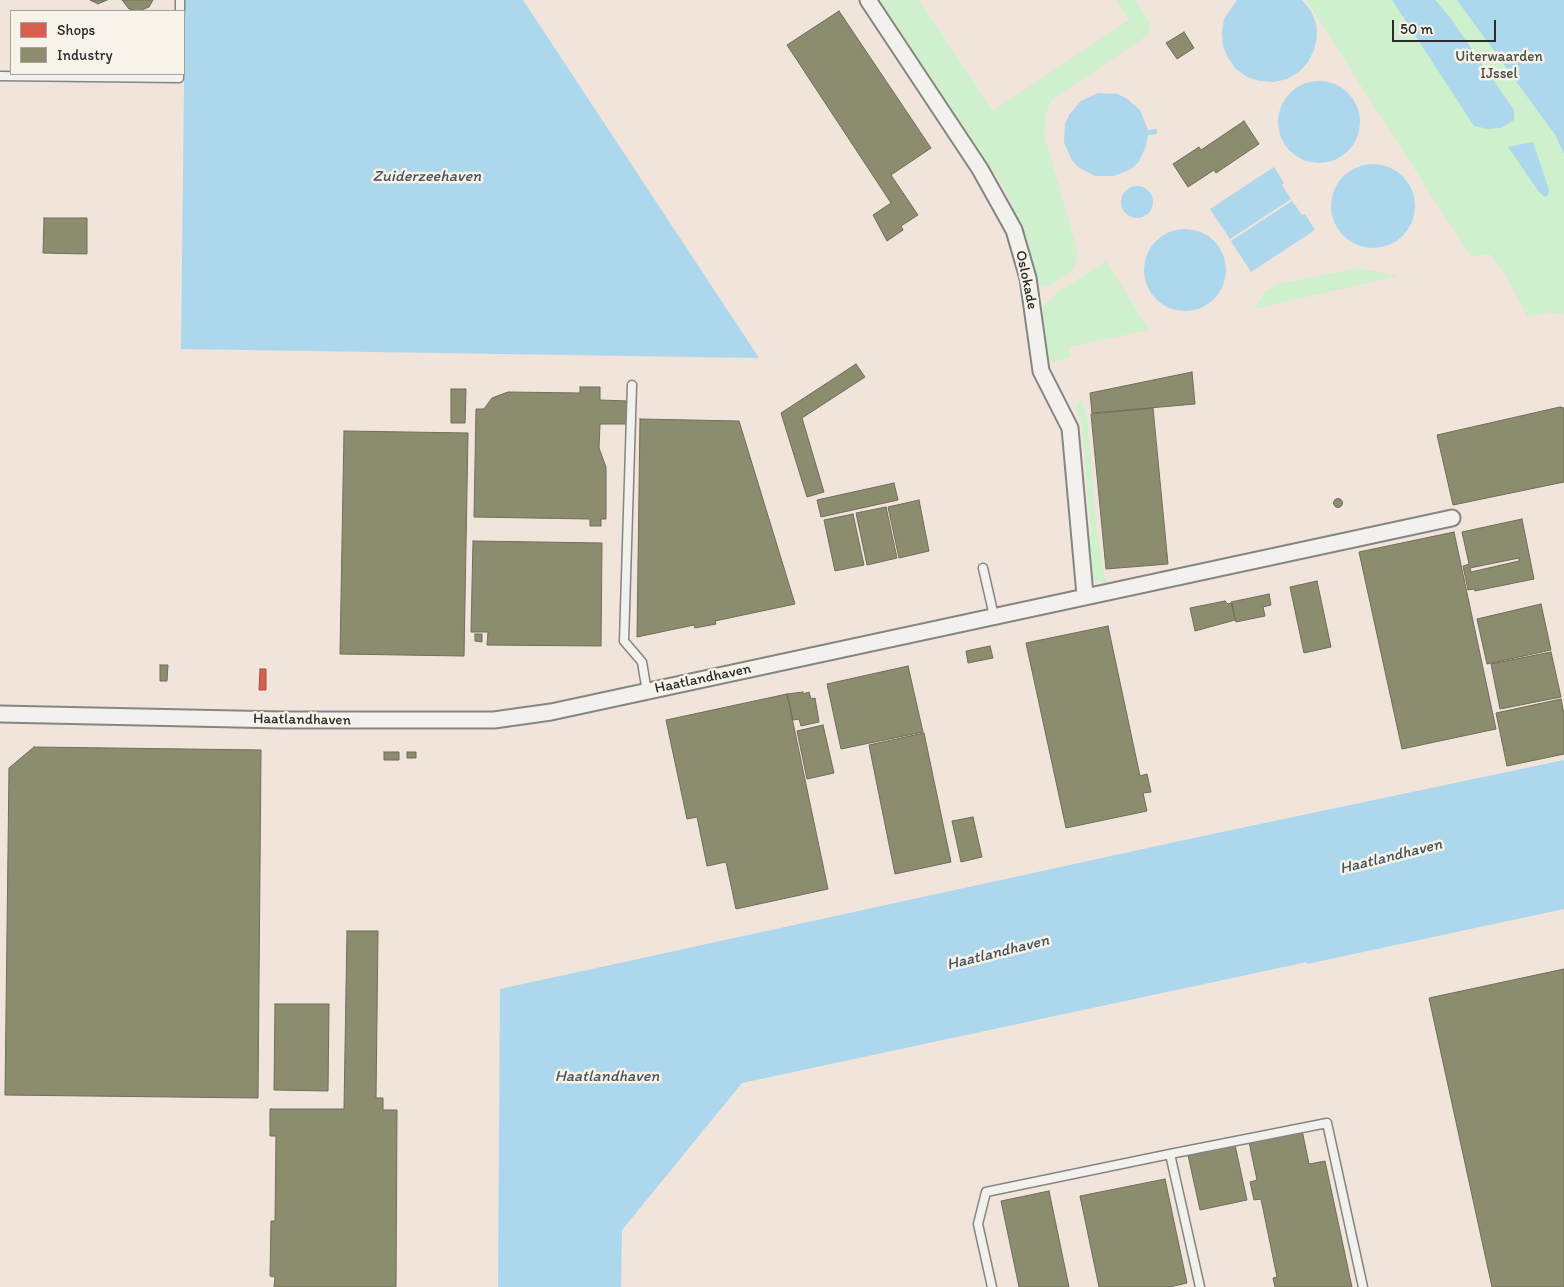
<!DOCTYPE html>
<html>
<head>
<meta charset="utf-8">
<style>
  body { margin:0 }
  #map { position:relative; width:1564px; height:1287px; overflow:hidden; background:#f4f2ec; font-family:Itim,sans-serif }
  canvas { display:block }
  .legend { position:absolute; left:10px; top:10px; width:175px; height:65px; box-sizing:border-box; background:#f7f3e8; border:1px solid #a5a39c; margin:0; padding:6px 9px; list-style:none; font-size:15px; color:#2b2b2b }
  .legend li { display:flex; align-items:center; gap:10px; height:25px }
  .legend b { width:25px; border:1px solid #a5a39c }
  .scale { position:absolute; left:1392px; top:20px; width:104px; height:22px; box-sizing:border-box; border:2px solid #2b2b2b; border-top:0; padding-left:6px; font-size:15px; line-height:18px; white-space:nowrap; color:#2b2b2b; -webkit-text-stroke:4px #f7f3e8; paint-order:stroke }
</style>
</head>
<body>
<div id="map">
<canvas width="1564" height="1287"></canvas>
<ul class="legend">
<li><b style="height:14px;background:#d6604d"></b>Shops</li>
<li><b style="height:14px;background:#8c8c6e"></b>Industry</li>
</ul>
<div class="scale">50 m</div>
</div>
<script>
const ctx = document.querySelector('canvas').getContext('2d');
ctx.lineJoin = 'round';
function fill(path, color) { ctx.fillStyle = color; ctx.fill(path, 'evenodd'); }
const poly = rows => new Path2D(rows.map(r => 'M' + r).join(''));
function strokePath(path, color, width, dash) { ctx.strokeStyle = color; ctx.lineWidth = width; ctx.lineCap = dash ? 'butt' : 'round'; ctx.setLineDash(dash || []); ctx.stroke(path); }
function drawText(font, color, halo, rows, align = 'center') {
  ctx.font = font + ' Itim,sans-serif'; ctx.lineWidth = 5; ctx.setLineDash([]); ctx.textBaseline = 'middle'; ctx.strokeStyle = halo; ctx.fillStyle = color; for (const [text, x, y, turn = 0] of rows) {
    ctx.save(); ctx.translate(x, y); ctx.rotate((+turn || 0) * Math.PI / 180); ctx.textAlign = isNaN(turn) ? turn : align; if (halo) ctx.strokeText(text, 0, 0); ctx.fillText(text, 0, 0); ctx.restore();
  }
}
const built = poly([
  [0,0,1359,0,1564,301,1564,1287,0,1287],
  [11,11,184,11,184,74,11,74]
]);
const green = poly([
  [880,0,919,0,993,111,1129,20,1116,0,1135,0,1151,24,1149,34,1052,100,1047,110,1044,134,1077,249,1076,262,1072,270,1052,285,1043,287,1037,281,1027,241,1006,191],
  [1306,0,1564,0,1564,315,1551,312,1528,317,1502,269,1490,254,1471,257],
  [1106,261,1149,330,1069,347,1070,358,1054,362,1046,360,1041,315,1044,305,1058,292],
  [1358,268,1398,276,1254,309,1265,291,1278,284],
  [1081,398,1087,416,1097,533,1106,582,1094,579,1090,571,1088,543,1091,532,1082,428,1076,406]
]);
const water = poly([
  [185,0,523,0,759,358,181,349],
  [1237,0,1302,0,1311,11,1316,23,1317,37,1314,50,1308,62,1299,72,1287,79,1274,82,1260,81,1247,77,1236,69,1228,58,1223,46,1222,32,1224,19],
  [1392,0,1435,0,1449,16,1514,110,1514,120,1501,128,1488,129,1474,126],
  [1457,0,1564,0,1564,154,1556,136],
  '1278 122a41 41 0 1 1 82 0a41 41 0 1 1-82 0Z',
  [1098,93,1117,94,1126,98,1140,110,1148,130,1157,129,1157,134,1148,135,1146,146,1138,163,1131,169,1114,176,1095,176,1078,167,1072,160,1064,143,1065,124,1069,115,1081,101],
  [1533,142,1549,190,1548,195,1545,197,1539,192,1508,147],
  '1331 206a42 42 0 1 1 84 0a42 42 0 1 1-84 0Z',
  [1274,167,1284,183,1282,185,1291,199,1230,239,1210,209],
  '1121 202a16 16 0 1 1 32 0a16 16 0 1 1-32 0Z',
  [1292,201,1302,215,1305,214,1315,230,1251,272,1231,241],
  '1144 270a41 41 0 1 1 82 0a41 41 0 1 1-82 0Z',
  [1564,760,1564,909,1307,964,1307,962,742,1083,622,1230,621,1287,498,1287,500,989,1203,836]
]);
const shops = poly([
  [260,669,266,669,266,690,259,690,260,669]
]);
const industry = poly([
  [107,0,98,4,90,0,107,0],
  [122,0,153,0,149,7,139,11,129,9,122,0],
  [839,11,931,148,891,175,918,215,901,226,903,230,887,241,873,215,891,203,787,45,839,11],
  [1184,32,1194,48,1177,59,1166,43,1184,32],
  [1244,121,1259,144,1216,173,1214,170,1188,187,1173,164,1199,147,1201,150,1244,121],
  [44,218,87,218,87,254,43,253,44,218],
  [856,364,865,377,802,418,824,492,807,497,781,413,856,364],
  [1192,372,1195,404,1092,413,1090,393,1192,372],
  [580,387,600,387,600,400,628,401,628,424,600,424,599,448,606,467,606,519,601,519,601,526,590,526,590,519,474,517,476,409,484,409,492,398,508,392,580,393,580,387],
  [451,389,466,389,465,423,451,423,451,389],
  [1560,407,1564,408,1564,482,1453,505,1437,435,1560,407],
  [1153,408,1168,564,1106,569,1091,414,1153,408],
  [640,419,739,421,795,604,715,621,716,624,695,628,694,625,637,637,640,419],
  [344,431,468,433,464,656,340,654,344,431],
  [894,483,898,500,821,517,817,500,894,483],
  '1333.5 503a4.5 4.5 0 1 1 9 0a4.5 4.5 0 1 1-9 0Z',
  [919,500,929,551,899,558,888,507,919,500],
  [886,507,897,558,867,565,856,513,886,507],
  [853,514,864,565,835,571,824,520,853,514],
  [1522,519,1534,579,1475,591,1474,589,1468,590,1463,566,1469,564,1462,532,1522,519],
  [1519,558,1519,561,1471,572,1470,568,1519,558],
  [1454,532,1496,729,1402,749,1359,552,1454,532],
  [473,541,602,543,601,646,487,645,488,632,471,632,473,541],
  [1317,581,1331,647,1304,653,1290,587,1317,581],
  [1269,594,1271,605,1263,607,1265,616,1236,622,1231,602,1269,594],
  [1225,601,1228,604,1232,603,1235,620,1195,631,1190,608,1225,601],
  [1541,604,1551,650,1487,664,1477,619,1541,604],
  [1108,626,1140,776,1147,774,1151,792,1143,793,1147,811,1066,828,1026,643,1108,626],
  [475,634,482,634,482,642,475,641,475,634],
  [990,646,993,658,968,663,966,651,990,646],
  [1551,652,1561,697,1500,709,1491,664,1551,652],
  [160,665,168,665,167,681,160,681,160,665],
  [908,666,923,732,841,749,827,684,908,666],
  [803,692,803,694,809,692,811,699,815,698,819,722,801,726,799,719,793,720,787,694,803,692],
  [787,694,828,889,736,909,726,862,707,866,697,817,687,819,666,720,787,694],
  [1561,699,1564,714,1564,754,1507,766,1496,713,1561,699],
  [823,725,834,773,807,779,797,731,823,725],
  [924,733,951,862,895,874,869,745,924,733],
  [34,747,261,750,258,1098,5,1095,9,768,34,747],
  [384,752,399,752,399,760,384,760,384,752],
  [407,752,416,752,416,758,407,758,407,752],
  [973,817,982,857,961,862,952,821,973,817],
  [347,931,378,931,376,1098,383,1098,383,1110,397,1110,396,1287,274,1287,275,1277,270,1276,271,1221,275,1221,276,1136,270,1136,270,1109,344,1109,347,931],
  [1564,969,1564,1287,1492,1287,1429,998,1564,969],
  [275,1004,329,1004,328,1091,274,1090,275,1004],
  [1302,1130,1309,1164,1325,1161,1352,1287,1275,1287,1273,1278,1277,1277,1261,1199,1254,1200,1250,1182,1257,1180,1249,1142,1302,1130],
  [1235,1145,1247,1200,1200,1210,1188,1155,1235,1145],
  [1165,1179,1187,1283,1170,1287,1099,1287,1080,1196,1165,1179],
  [1049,1191,1069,1287,1019,1287,1001,1201,1049,1191]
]);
const service = poly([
  [180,11,180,0],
  [0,76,179,78,179,74],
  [632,385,624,641,642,662,647,692],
  [983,568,994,616],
  [992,1287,978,1224,986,1192,1170,1154],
  [1200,1287,1170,1154,1327,1123,1363,1287]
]);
const minor = poly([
  [868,0,980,169,1014,230,1028,278,1041,371,1070,428,1085,595],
  [0,714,283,720,494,720,551,712,1452,518]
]);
const parkNames = [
  ["Uiterwaarden",1499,57],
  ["IJssel",1499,74]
];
const streetNames = [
  ["Oslokade",1026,280,78],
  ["Haatlandhaven",703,679,-12],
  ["Haatlandhaven",302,720,1]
];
const waterNames = [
  ["Zuiderzeehaven",427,177],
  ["Haatlandhaven",1391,857,-14],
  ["Haatlandhaven",998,953,-14],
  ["Haatlandhaven",607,1077]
];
fill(built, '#f0e4db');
fill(green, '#cff0cd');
fill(water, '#acd7ed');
fill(shops, '#d6604d');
strokePath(shops, '#a35043', 1);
fill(industry, '#8c8c6e');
strokePath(industry, '#6f6f5a', 1);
strokePath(service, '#858582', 11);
strokePath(minor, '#858582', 19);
strokePath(service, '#f2f1ed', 8);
strokePath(minor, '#f2f1ed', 15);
drawText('15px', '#465246', '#f7f3e8', parkNames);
drawText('15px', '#2b2b2b', '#f7f3e8', streetNames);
drawText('italic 16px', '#44535c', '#f7f3e8', waterNames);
</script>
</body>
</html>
